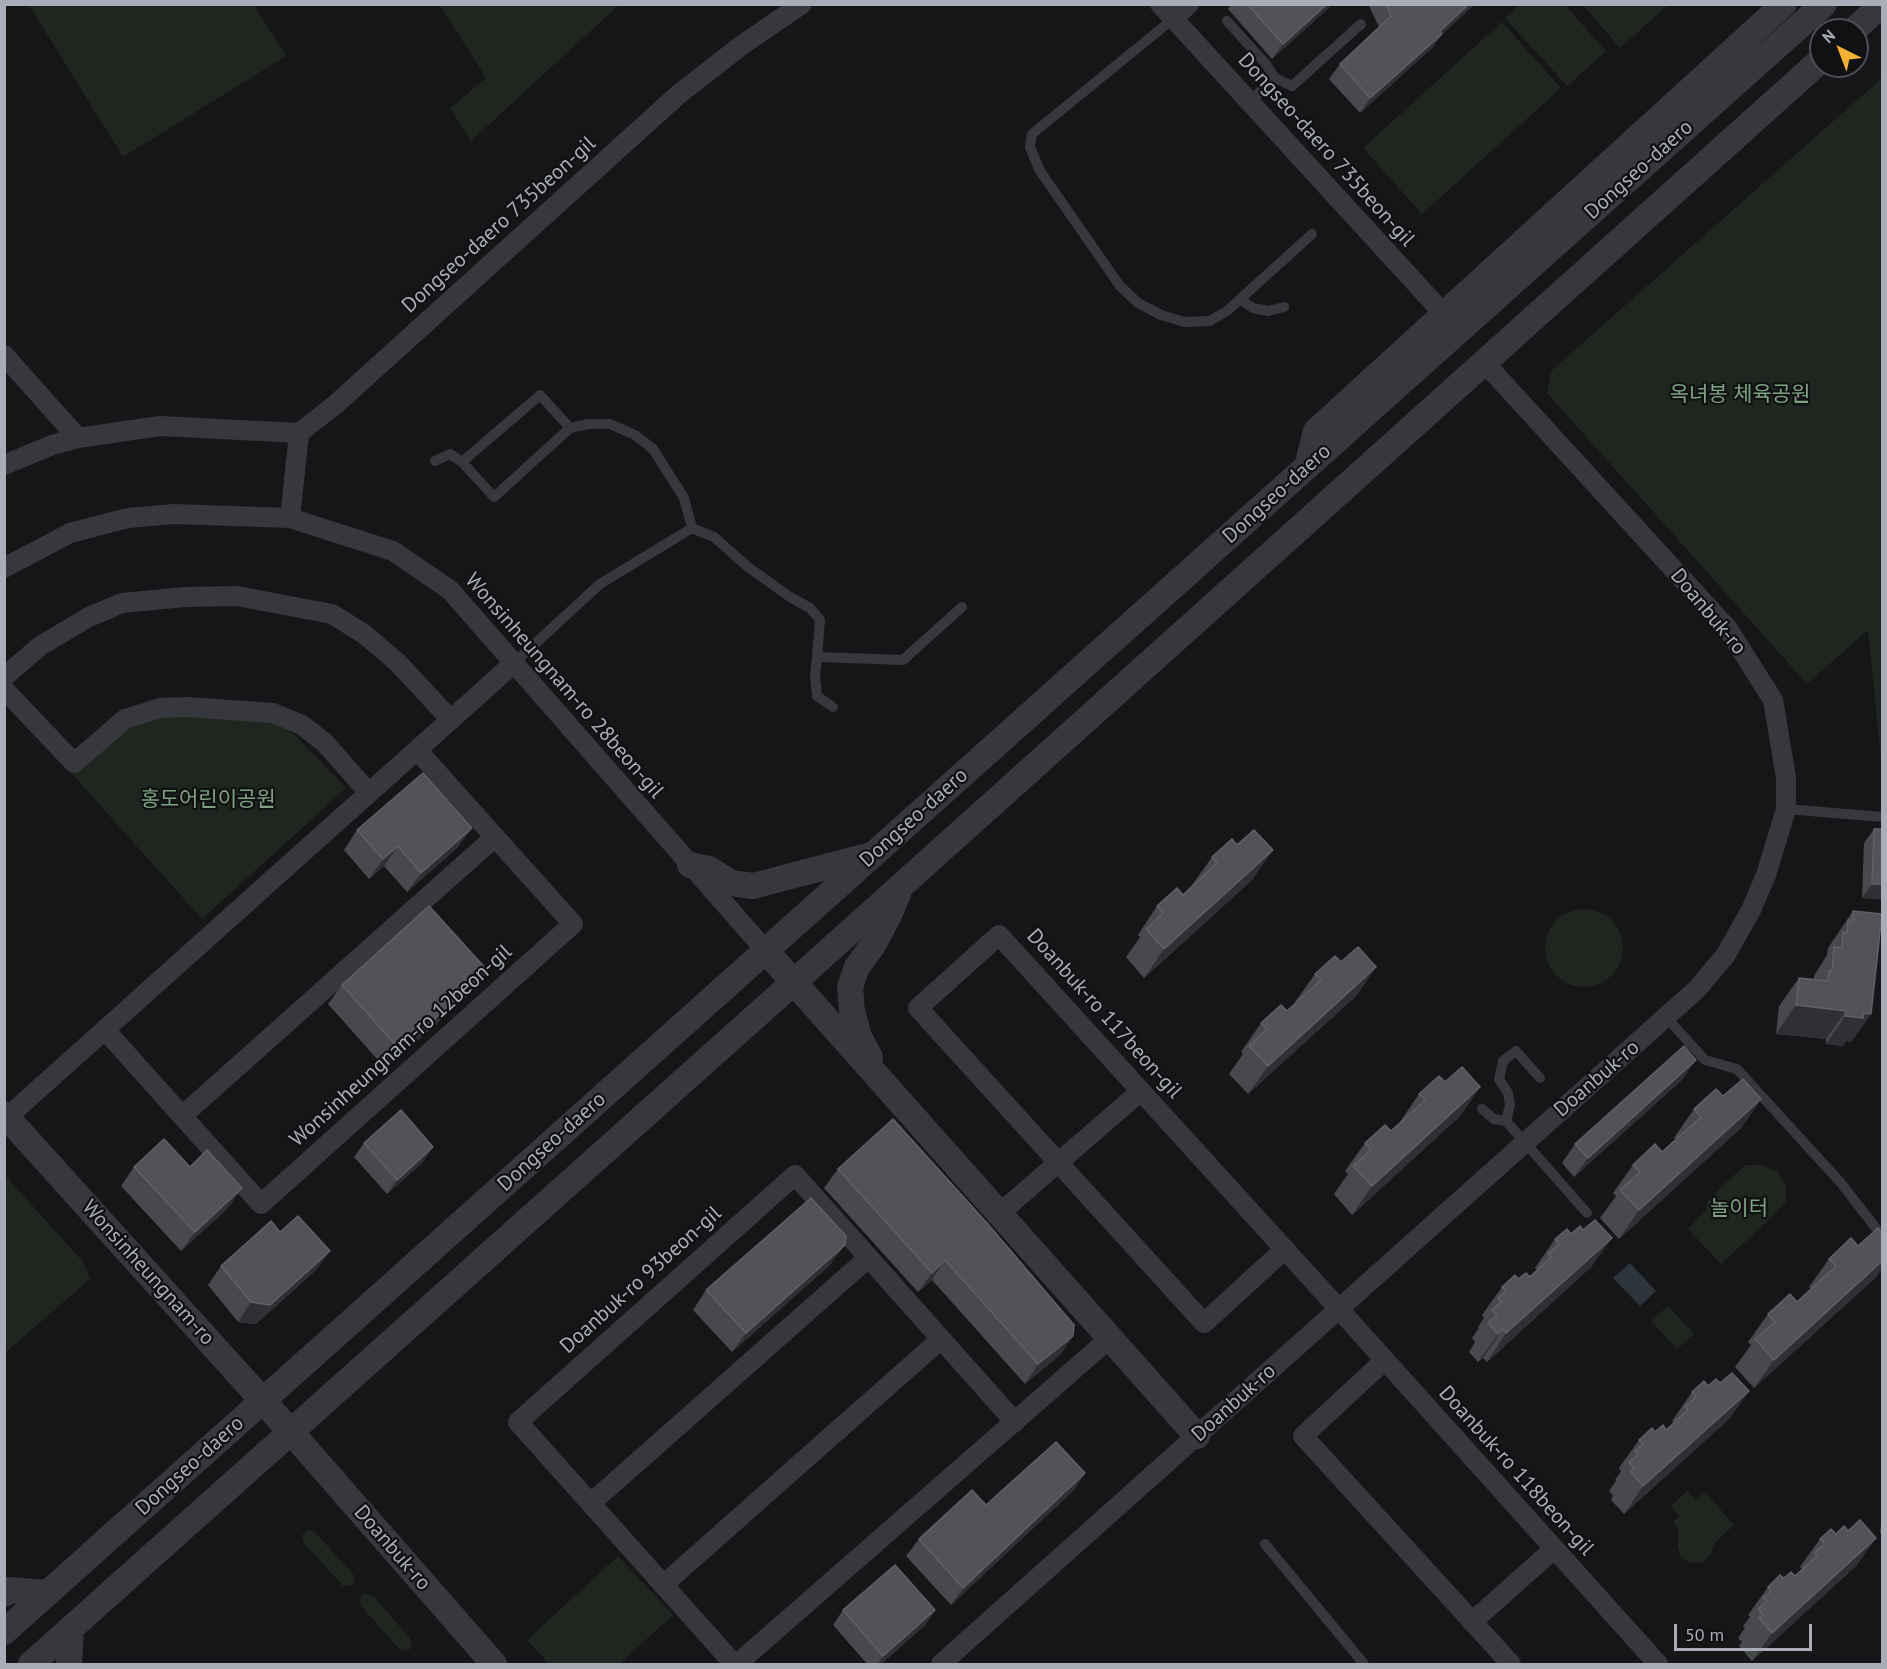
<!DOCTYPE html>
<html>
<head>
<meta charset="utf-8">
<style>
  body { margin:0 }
  #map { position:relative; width:1887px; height:1669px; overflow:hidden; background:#161618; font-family:"PT Sans",sans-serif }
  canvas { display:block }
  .frame { position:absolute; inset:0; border:6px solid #a8adb8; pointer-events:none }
  .north { position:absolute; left:1809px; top:18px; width:60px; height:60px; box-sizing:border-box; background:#111113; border:2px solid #4d4f55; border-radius:50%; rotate:318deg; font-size:16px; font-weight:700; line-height:24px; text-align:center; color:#a8adb8 }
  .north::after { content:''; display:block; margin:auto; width:21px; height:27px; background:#f2b134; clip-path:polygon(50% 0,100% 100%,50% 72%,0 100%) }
  .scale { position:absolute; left:1674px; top:1624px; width:138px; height:27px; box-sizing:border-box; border:3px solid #a8adb8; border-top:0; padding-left:8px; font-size:18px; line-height:21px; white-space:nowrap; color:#a8adb8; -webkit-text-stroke:4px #111113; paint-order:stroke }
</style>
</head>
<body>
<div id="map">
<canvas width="1887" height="1669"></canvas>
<div class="frame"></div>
<div class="north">N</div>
<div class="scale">50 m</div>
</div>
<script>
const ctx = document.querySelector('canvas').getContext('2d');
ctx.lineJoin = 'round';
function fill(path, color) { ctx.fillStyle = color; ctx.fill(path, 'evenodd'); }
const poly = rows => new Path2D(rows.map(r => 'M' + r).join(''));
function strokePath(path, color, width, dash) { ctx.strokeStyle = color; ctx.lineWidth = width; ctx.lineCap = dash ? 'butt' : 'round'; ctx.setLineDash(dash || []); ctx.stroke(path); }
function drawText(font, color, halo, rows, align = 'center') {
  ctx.font = font + ' "PT Sans","Noto Sans KR",sans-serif'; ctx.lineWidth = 4.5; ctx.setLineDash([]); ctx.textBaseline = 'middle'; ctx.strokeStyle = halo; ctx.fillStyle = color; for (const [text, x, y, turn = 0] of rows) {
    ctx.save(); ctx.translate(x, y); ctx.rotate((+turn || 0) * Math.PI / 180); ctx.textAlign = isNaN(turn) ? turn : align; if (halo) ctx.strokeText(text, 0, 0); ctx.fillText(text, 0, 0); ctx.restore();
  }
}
const green = poly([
  [29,5,254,5,286,56,123,157],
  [440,5,619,5,471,141,450,108,486,78],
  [1519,5,1565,5,1606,51,1567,86,1505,18],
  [1583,5,1668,5,1620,48],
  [1502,22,1561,88,1422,214,1363,148],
  [1882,78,1882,772,1868,630,1807,684,1547,393,1551,371],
  [177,713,270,722,294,734,346,788,202,919,72,774,118,733,144,719],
  '1545 948a39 39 0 1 1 78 0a39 39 0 1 1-78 0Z',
  [1745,1165,1761,1165,1778,1172,1786,1187,1786,1201,1771,1218,1721,1264,1688,1229,1705,1211,1709,1199],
  [4,1174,84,1263,90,1279,5,1353],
  [1668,1306,1694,1334,1677,1349,1651,1321],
  [1687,1491,1696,1500,1705,1492,1734,1525,1715,1543,1711,1554,1702,1563,1690,1563,1681,1557,1678,1547,1678,1529,1673,1522,1679,1516,1671,1506],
  [308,1530,315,1532,353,1574,355,1581,352,1585,343,1586,303,1542,302,1535],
  [618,1556,673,1615,619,1664,549,1664,527,1640],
  [363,1594,368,1594,373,1596,410,1638,412,1643,410,1649,405,1651,400,1650,361,1606,360,1599]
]);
const water = poly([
  [1630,1263,1656,1291,1640,1306,1613,1278]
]);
const service = poly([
  [1173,19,1032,134,1030,147,1040,171,1120,286,1138,303,1161,315,1185,322,1210,321,1227,311,1312,234],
  [1227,21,1265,63,1275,78],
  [1249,102,1275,78,1292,86,1361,24],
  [1240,299,1253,308,1268,311,1284,307],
  [570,428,494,497,462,462,540,395,570,428,588,424,610,424,635,435,653,449,684,498,692,528],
  [435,461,450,454,462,462],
  [817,657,815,676,817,696,833,707],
  [514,663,600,584,692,528,714,537,748,567,790,597,810,608,820,620,817,657,903,660,962,607],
  [1786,809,1882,817],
  [1667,1018,1705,1060,1737,1069,1841,1183,1882,1236],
  [1540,1078,1516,1051,1503,1061,1499,1079,1508,1093,1510,1105,1506,1121,1587,1213],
  [1482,1109,1494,1119,1506,1121],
  [1265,1544,1364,1664]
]);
const minor = poly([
  [1160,4,1443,313],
  [1173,19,1189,4],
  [4,355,78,438],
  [4,465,52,445,78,438,160,426,299,433],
  [290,518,299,433,336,404,679,94,742,45,802,4],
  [4,568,70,533,128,518,174,514,290,518,393,551,450,590,766,951],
  [4,677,40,646,89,617,122,603,185,597,237,596,332,614,364,634,398,663,451,720],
  [4,689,74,763,125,719,160,708,187,707,273,713,302,725,325,743,369,793],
  [105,1030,261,1204,573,924,417,750],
  [182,1116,495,837],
  [4,1120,514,663],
  [1000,1213,1141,1091],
  [1285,1249,1204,1323,918,1008,999,935,1339,1309,1658,1664],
  [1385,1360,1303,1436,1511,1664],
  [591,1503,868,1258],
  [663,1585,941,1339],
  [1472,1622,1554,1549],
  [734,1664,518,1422,795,1175,1015,1422],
  [737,1664,1110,1338],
  [941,1664,1696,990,1725,956,1751,910,1766,875,1786,809,1786,778,1773,700,1728,629,1494,373]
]);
const tertiary = poly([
  [1854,30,1882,4],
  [1307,467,1316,431,1784,4],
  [690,865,709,869,731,883,753,886,871,855],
  [766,951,1197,1436],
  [870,1057,859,1037,852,1011,850,987,857,967,873,945,888,917,898,894],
  [4,1114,291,1432,494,1664],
  [4,1594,9,1590,48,1593],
  [4,1632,1824,4],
  [31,1664,794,982,1821,60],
  [69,1664,71,1628]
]);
const wall = poly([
  [1231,4,1333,4,1272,59,1228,9],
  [1368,4,1475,4,1442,34,1432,48,1360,113,1329,79,1340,64,1379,27],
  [1874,829,1882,829,1882,899,1862,898,1864,843],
  [357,830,458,847,407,892,384,866,369,879,344,850],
  [1212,857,1253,879,1144,978,1126,957,1140,937,1138,935,1157,906,1183,895,1193,886,1192,885],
  [1853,911,1871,1014,1851,1042,1846,1041,1843,1046,1826,1044,1826,1039,1776,1034,1779,1006,1799,978,1814,979,1814,976,1827,955,1828,948],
  [1341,962,1376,967,1356,996,1248,1094,1229,1074,1243,1054,1241,1052,1261,1023,1287,1011,1296,1003,1295,1002,1315,974],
  [488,971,474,990,386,1069,328,1004,342,985],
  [1683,1079,1574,1177,1562,1163,1575,1144],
  [1445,1082,1480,1087,1460,1116,1352,1215,1334,1194,1348,1174,1345,1171,1365,1143,1391,1131,1400,1123,1400,1122,1419,1094],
  [1723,1096,1761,1099,1741,1128,1619,1239,1600,1218,1616,1196,1613,1193,1633,1165,1662,1152,1676,1139,1674,1138,1694,1109],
  [364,1143,423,1162,387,1194,354,1157],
  [134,1167,190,1167,229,1207,181,1251,121,1186],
  [838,1169,1073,1336,1060,1355,1025,1384,932,1280,918,1292,824,1188],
  [1882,1234,1882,1268,1876,1277,1754,1388,1735,1367,1751,1345,1748,1342,1768,1314,1797,1302,1811,1289,1809,1287,1829,1259,1858,1246],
  [1555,1239,1592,1266,1487,1362,1483,1358,1478,1362,1469,1352,1475,1342,1472,1338,1479,1328,1478,1327,1484,1318,1482,1315,1502,1287,1518,1279,1530,1277,1537,1270,1535,1268],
  [831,1264,732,1352,693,1310,706,1290],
  [221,1266,316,1270,256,1324,238,1322,208,1285],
  [1720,1383,1749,1391,1729,1419,1624,1514,1611,1500,1613,1496,1609,1491,1616,1481,1615,1480,1621,1471,1619,1468,1639,1440,1666,1430,1674,1423,1672,1421,1692,1392],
  [1085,1473,1073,1491,951,1605,906,1556,919,1539,986,1505],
  [1882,1515,1882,1534,1880,1533],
  [1848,1531,1876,1538,1856,1566,1752,1661,1739,1646,1742,1642,1738,1638,1745,1628,1743,1626,1750,1617,1748,1615,1768,1587,1784,1578,1795,1576,1802,1569,1800,1567,1820,1539],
  [843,1610,935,1610,925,1625,880,1665,868,1665,833,1625]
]);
const shadedWall = poly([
  [1327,4,1333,4,1272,59,1283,44],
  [1469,4,1475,4,1442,34,1432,48,1360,113,1370,98,1440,31],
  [472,828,458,847,407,892,421,873],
  [398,846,384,866,369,879,383,859],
  [1273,850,1253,879,1144,978,1164,949],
  [1872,884,1882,884,1882,899,1862,898],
  [1376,967,1356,996,1248,1094,1268,1066],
  [488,971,474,990,386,1069,400,1050],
  [1796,1005,1846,1011,1826,1039,1776,1034],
  [1864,1013,1871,1014,1851,1042,1846,1041,1843,1046,1826,1044,1845,1016],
  [1696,1060,1683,1079,1574,1177,1588,1158],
  [1480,1087,1460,1116,1352,1215,1372,1186],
  [1761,1099,1741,1128,1619,1239,1639,1210],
  [433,1147,423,1162,387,1194,397,1180],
  [242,1188,229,1207,181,1251,195,1232],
  [1612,1238,1592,1266,1487,1362,1506,1333],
  [845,1245,831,1264,732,1352,746,1333],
  [330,1251,316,1270,256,1324,238,1322,251,1302],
  [945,1260,932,1280,918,1292,932,1273],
  [1882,1261,1882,1268,1876,1277,1754,1388,1774,1360],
  [1503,1329,1483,1358,1478,1362,1498,1334],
  [1073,1336,1060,1355,1025,1384,1038,1364],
  [1749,1391,1729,1419,1624,1514,1643,1486],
  [1085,1473,1073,1491,951,1605,963,1588],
  [1876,1538,1856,1566,1752,1661,1772,1633],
  [935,1610,925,1625,880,1665,877,1665,883,1656]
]);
const building = poly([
  [1247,4,1327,4,1283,44,1247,4],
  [1386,4,1469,4,1440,31,1442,34,1370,98,1340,64,1391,16,1386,4],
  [423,773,472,828,421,873,398,846,383,859,357,830,423,773],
  [1874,829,1882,829,1882,884,1872,884,1874,829],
  [1254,830,1273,850,1164,949,1146,929,1163,913,1157,906,1177,888,1183,895,1217,863,1212,857,1232,839,1237,845,1254,830],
  [429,906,488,971,400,1050,342,985,429,906],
  [1853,911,1882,914,1871,1014,1864,1013,1863,1018,1845,1016,1846,1011,1796,1005,1799,978,1828,981,1829,971,1832,971,1834,947,1842,948,1843,932,1847,933,1848,920,1853,920,1853,911],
  [1358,947,1376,967,1268,1066,1249,1046,1267,1029,1261,1023,1281,1005,1287,1011,1321,980,1315,974,1335,956,1341,962,1358,947],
  [1684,1046,1696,1060,1588,1158,1575,1144,1684,1046],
  [1462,1067,1480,1087,1372,1186,1353,1166,1371,1150,1365,1143,1385,1125,1391,1131,1425,1100,1419,1094,1439,1076,1445,1082,1462,1067],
  [1743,1079,1761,1099,1639,1210,1620,1190,1640,1172,1633,1165,1655,1144,1662,1152,1701,1117,1694,1109,1716,1089,1723,1096,1743,1079],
  [401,1110,433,1147,397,1180,364,1143,401,1110],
  [893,1119,987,1223,1074,1325,1073,1336,1038,1364,945,1260,932,1273,838,1169,893,1119],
  [164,1139,190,1167,207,1150,242,1188,195,1232,134,1167,164,1139],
  [811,1198,846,1236,845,1245,746,1333,706,1290,811,1198],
  [298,1216,330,1251,270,1305,251,1302,221,1266,271,1221,280,1232,298,1216],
  [1595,1220,1612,1238,1506,1333,1503,1329,1498,1334,1488,1323,1497,1315,1492,1310,1501,1302,1498,1298,1506,1291,1502,1287,1515,1275,1518,1279,1526,1273,1530,1277,1551,1257,1548,1254,1559,1244,1555,1239,1567,1229,1571,1234,1580,1226,1583,1230,1595,1220],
  [1878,1228,1882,1234,1882,1261,1774,1360,1755,1339,1775,1322,1768,1314,1790,1294,1797,1302,1836,1266,1829,1259,1851,1238,1858,1246,1878,1228],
  [1732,1373,1749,1391,1643,1486,1630,1471,1634,1468,1629,1462,1638,1455,1635,1451,1643,1444,1639,1440,1652,1428,1655,1432,1663,1425,1666,1430,1688,1410,1685,1407,1696,1397,1692,1392,1704,1381,1708,1386,1716,1379,1720,1383,1732,1373],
  [1056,1442,1085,1473,963,1588,919,1539,972,1490,986,1505,1056,1442],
  [1860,1520,1876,1538,1772,1633,1759,1618,1763,1615,1758,1609,1767,1601,1763,1598,1771,1591,1768,1587,1780,1575,1784,1578,1791,1572,1795,1576,1817,1556,1814,1553,1825,1544,1820,1539,1831,1529,1836,1534,1844,1526,1848,1531,1860,1520],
  [895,1565,935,1610,883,1656,843,1610,895,1565]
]);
const streetNames = [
  ["Dongseo-daero 735beon-gil",1326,150,48],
  ["Dongseo-daero",1639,170,-42],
  ["Dongseo-daero 735beon-gil",499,225,-42],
  ["Dongseo-daero",1277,494,-42],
  ["Doanbuk-ro",1708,612,50],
  ["Wonsinheungnam-ro 28beon-gil",564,686,49],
  ["Dongseo-daero",914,818,-42],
  ["Doanbuk-ro 117beon-gil",1104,1014,48],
  ["Wonsinheungnam-ro 12beon-gil",401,1046,-42],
  ["Doanbuk-ro",1597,1079,-41],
  ["Dongseo-daero",552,1142,-42],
  ["Wonsinheungnam-ro",148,1273,48],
  ["Doanbuk-ro 93beon-gil",641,1280,-42],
  ["Doanbuk-ro",1234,1403,-42],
  ["Dongseo-daero",190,1466,-42],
  ["Doanbuk-ro 118beon-gil",1516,1471,48],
  ["Doanbuk-ro",392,1548,49]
];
const parkNames = [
  ["옥녀봉 체육공원",1740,395],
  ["홍도어린이공원",208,800],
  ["놀이터",1739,1209]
];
fill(green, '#1e261f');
fill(water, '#2c353c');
strokePath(service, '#37383d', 10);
strokePath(minor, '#37383d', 20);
strokePath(tertiary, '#37383d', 26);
fill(wall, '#47494d');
fill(shadedWall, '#2f3033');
fill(building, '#525359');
strokePath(building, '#5f6168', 1.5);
drawText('21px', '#a8adb8', '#111113', streetNames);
drawText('21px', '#7fa381', '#111113', parkNames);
</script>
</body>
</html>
